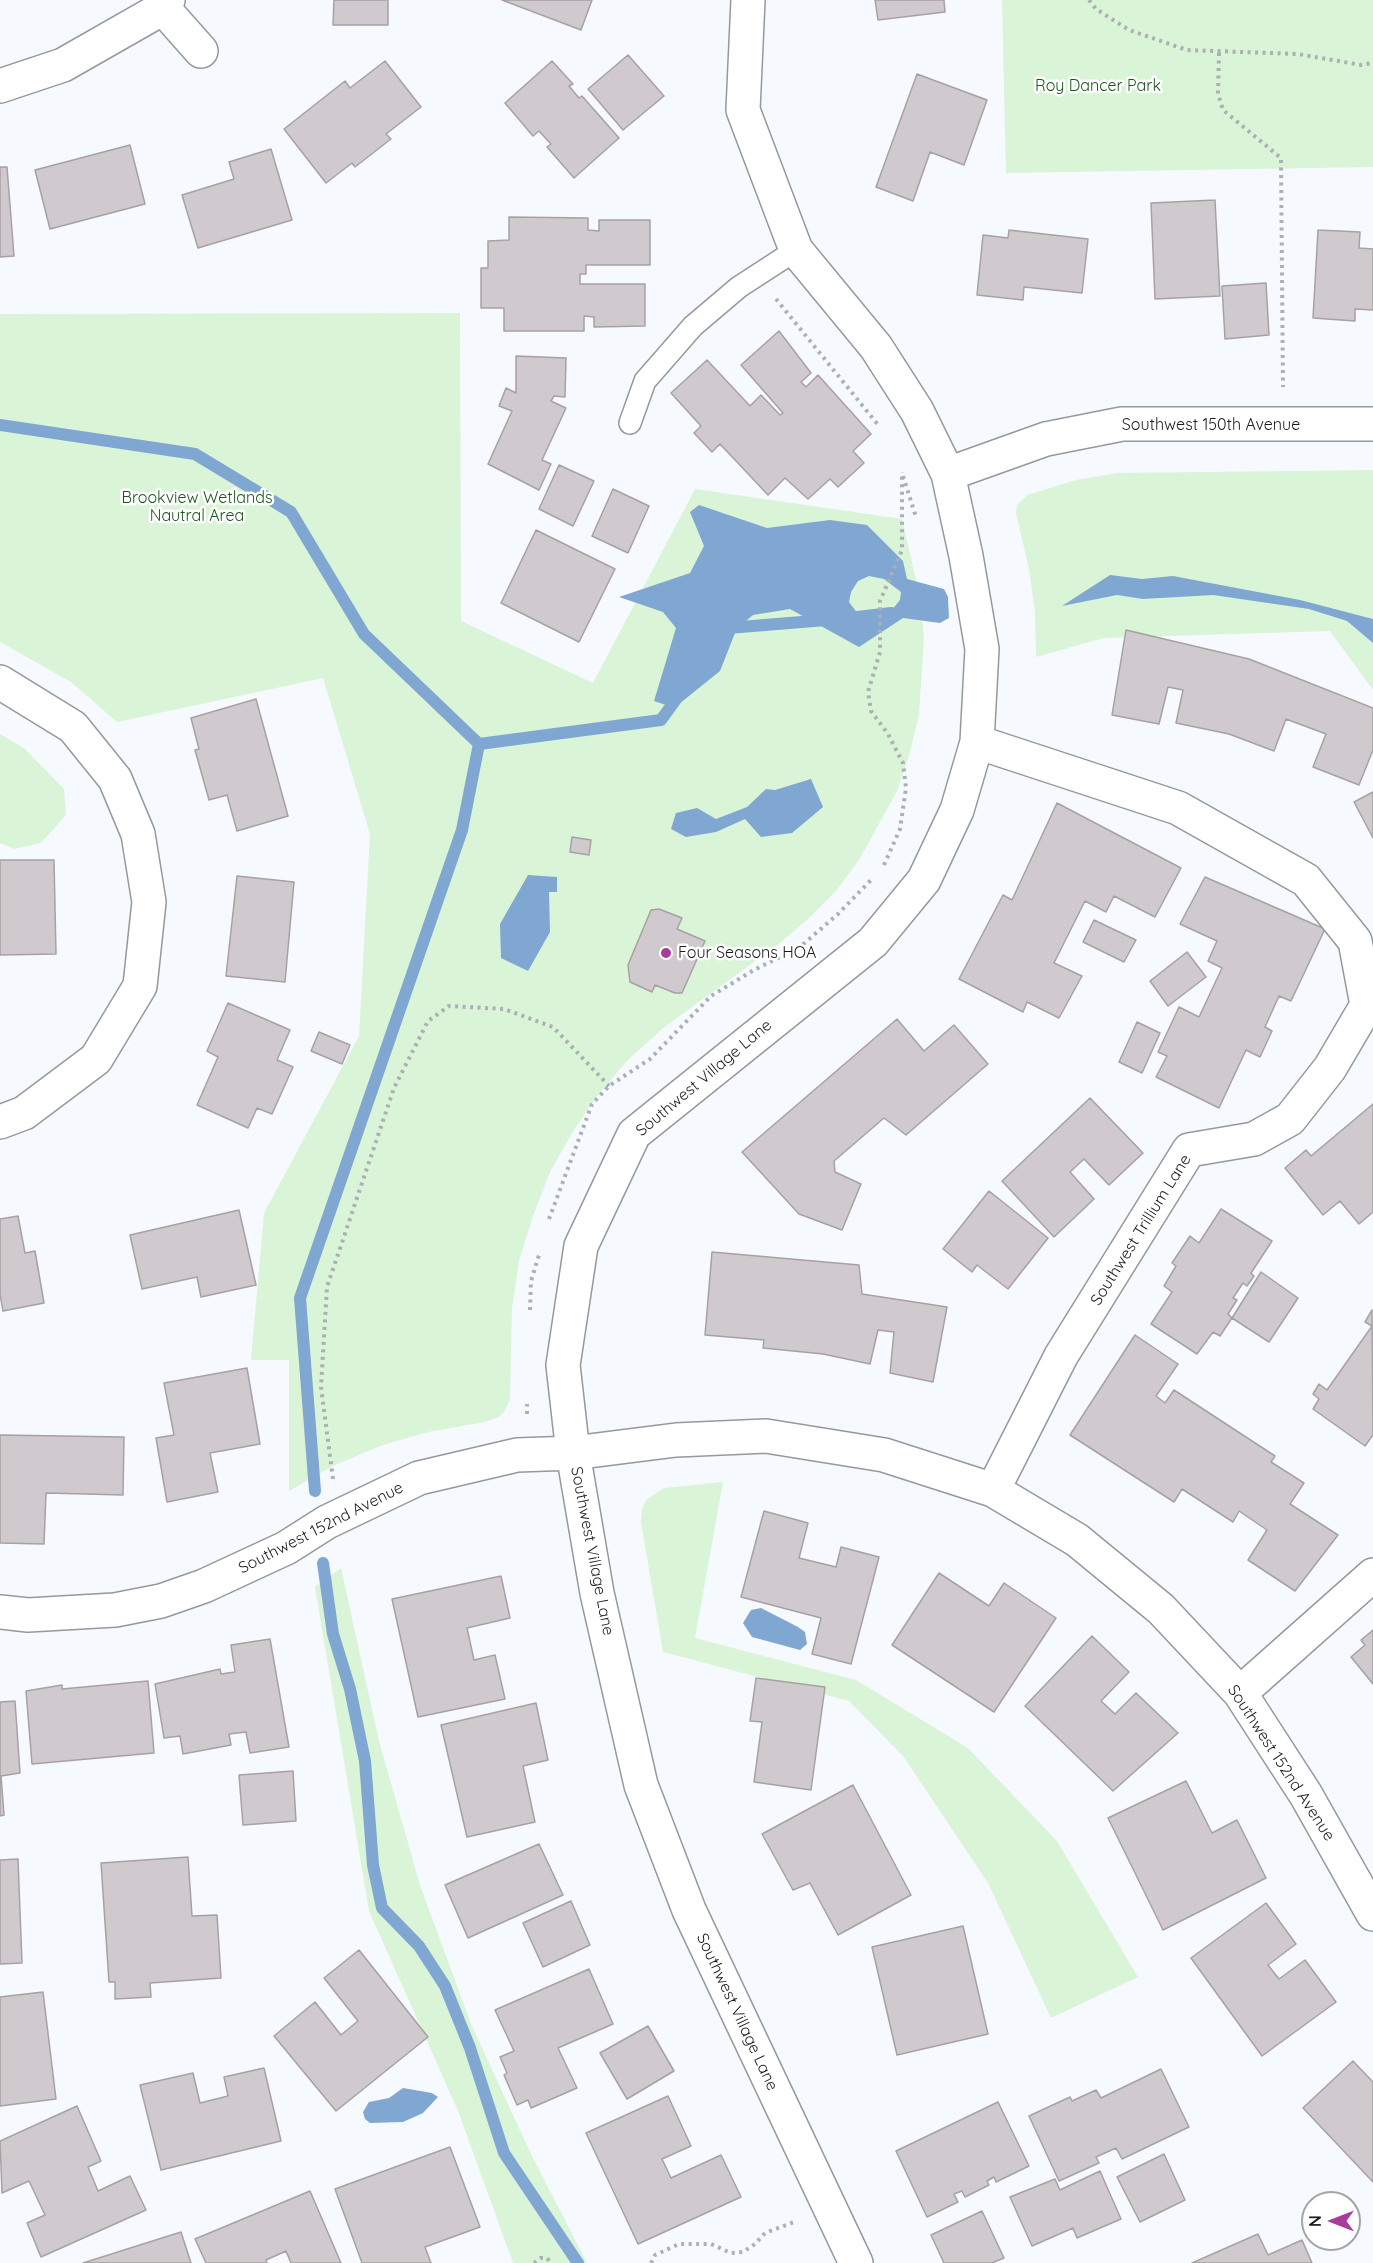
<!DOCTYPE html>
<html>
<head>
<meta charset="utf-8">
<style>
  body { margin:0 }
  #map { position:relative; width:1373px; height:2263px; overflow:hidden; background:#f6faff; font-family:Quicksand,sans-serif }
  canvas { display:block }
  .north { position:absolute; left:1301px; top:2191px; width:60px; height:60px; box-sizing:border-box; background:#fff; border:2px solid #a4a4a5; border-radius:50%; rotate:270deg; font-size:16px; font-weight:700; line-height:24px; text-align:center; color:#1b1c1e }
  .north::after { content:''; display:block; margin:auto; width:21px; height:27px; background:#a83c9b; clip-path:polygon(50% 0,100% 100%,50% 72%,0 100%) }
</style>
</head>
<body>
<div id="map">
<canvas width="1373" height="2263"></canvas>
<div class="north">N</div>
</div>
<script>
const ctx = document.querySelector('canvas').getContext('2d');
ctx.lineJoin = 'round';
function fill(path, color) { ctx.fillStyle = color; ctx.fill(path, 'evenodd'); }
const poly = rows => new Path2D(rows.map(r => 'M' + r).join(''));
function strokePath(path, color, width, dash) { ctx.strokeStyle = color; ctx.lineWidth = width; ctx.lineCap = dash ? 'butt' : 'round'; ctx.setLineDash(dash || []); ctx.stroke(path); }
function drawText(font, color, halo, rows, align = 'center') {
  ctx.font = font + ' Quicksand,sans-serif'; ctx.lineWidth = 5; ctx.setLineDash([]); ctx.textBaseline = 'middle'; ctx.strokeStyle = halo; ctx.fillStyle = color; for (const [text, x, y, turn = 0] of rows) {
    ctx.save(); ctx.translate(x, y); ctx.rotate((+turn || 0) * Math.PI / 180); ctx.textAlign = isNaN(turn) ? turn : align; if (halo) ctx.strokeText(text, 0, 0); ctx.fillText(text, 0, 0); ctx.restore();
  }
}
const green = poly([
  [1002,0,1373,0,1373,167,1006,173],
  [460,313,461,621,593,683,695,489,902,519,920,597,924,637,919,715,910,752,897,791,859,860,836,891,808,919,780,943,662,1029,627,1061,597,1096,572,1133,550,1172,533,1216,519,1261,512,1308,510,1399,504,1412,499,1417,485,1422,428,1432,380,1446,333,1466,289,1491,289,1360,251,1360,264,1213,359,1036,370,834,323,678,117,722,71,682,0,642,0,314],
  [1373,470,1373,690,1330,631,1104,638,1036,657,1035,612,1029,569,1016,513,1017,505,1027,495,1076,480,1117,473],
  [0,734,24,748,64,789,66,815,41,843,14,849,0,843],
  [723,1482,695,1638,856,1680,968,1748,1057,1841,1138,1977,1051,2018,988,1883,903,1756,849,1701,663,1652,641,1522,642,1510,646,1500,664,1488],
  [341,1568,379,1741,420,1885,471,2024,531,2154,587,2263,513,2263,458,2111,369,1911,315,1587]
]);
const water = poly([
  [699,505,767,528,830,520,867,525,903,561,907,579,944,589,948,597,949,618,940,623,903,618,859,647,790,609,753,615,737,628,720,671,679,704,666,705,654,701,676,628,663,612,619,597,690,573,704,546,690,512],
  [869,576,884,579,901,592,900,600,891,611,879,616,865,617,858,614,849,602,851,592,858,581],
  [1110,575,1142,579,1173,576,1300,600,1373,619,1373,643,1347,621,1309,609,1213,595,1143,599,1117,595,1062,606],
  [811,779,823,807,792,833,761,837,745,819,716,832,686,837,671,829,676,813,697,808,716,819,747,807,766,789,775,790],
  [528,875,557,877,557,892,549,892,550,932,528,971,501,958,500,924],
  [761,1608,798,1627,805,1632,807,1644,800,1650,752,1637,743,1623,751,1610],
  [403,2088,432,2093,438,2097,423,2113,403,2122,370,2123,365,2119,363,2112,369,2102,389,2098]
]);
const stream = poly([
  [0,425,195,454,291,512,364,634,479,744,661,720,682,691],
  [849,618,891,613],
  [725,631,728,628,826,620],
  [315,1491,300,1298,462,830,479,744],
  [323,1563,333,1634,350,1689,365,1761,373,1865,382,1908,419,1946,445,1986,470,2048,504,2153,578,2263]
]);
const building = poly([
  [334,0,388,0,388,25,333,25,334,0],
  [502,0,592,0,581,30,502,0],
  [875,0,944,0,945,12,878,20,875,0],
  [628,55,664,96,623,130,588,89,628,55],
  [385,61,421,107,386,134,391,139,355,167,352,163,326,183,284,129,345,81,350,88,385,61],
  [552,61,573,84,569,86,579,98,582,96,619,138,574,178,547,147,551,144,539,131,533,136,505,103,552,61],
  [917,74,987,100,964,165,930,152,913,201,876,187,917,74],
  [130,145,145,204,50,229,35,170,130,145],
  [271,149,292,220,198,248,182,195,234,179,229,162,271,149],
  [0,167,7,167,14,256,0,257,0,167],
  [1215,200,1220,296,1155,299,1151,203,1215,200],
  [509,217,588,218,588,230,599,231,599,220,650,220,650,265,586,265,586,274,580,274,580,284,645,284,645,326,594,327,594,317,584,316,584,331,504,331,504,308,481,308,481,268,488,268,488,241,509,240,509,217],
  [1009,230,1088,239,1082,293,1024,287,1023,300,977,295,983,235,1008,238,1009,230],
  [1318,230,1360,232,1359,248,1373,249,1373,310,1355,309,1355,321,1313,318,1318,230],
  [1266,283,1269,335,1225,339,1222,286,1266,283],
  [779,331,811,373,801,382,806,387,818,375,871,434,853,451,864,463,838,487,830,479,808,499,785,478,768,495,720,444,712,452,694,433,701,426,671,393,707,360,750,406,761,395,780,415,783,413,741,365,779,331],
  [516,356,566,358,565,397,554,396,551,401,566,408,542,460,551,464,539,490,488,464,512,411,499,406,506,388,516,393,516,356],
  [559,465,594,481,573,526,539,509,559,465],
  [613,489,649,506,628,553,592,536,613,489],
  [536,530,615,569,579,642,501,603,536,530],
  [1126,630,1249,659,1373,708,1373,750,1359,785,1313,767,1326,734,1286,719,1274,751,1229,734,1176,723,1183,690,1168,687,1159,724,1112,715,1126,630],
  [256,699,288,816,237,831,227,795,209,800,195,750,199,749,191,718,256,699],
  [1373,792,1373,838,1354,802,1373,792],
  [1057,803,1181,868,1155,917,1114,896,1106,912,1085,901,1054,963,1082,976,1059,1018,1027,1002,1023,1012,959,979,1003,895,1012,900,1057,803],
  [572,837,591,840,589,855,570,852,572,837],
  [0,860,54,860,56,954,0,955,0,860],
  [237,876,294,882,285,982,226,976,237,876],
  [1205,877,1325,929,1291,1001,1279,996,1265,1027,1272,1031,1260,1057,1246,1050,1219,1108,1156,1077,1167,1056,1158,1052,1179,1007,1199,1017,1222,968,1208,961,1217,941,1180,924,1205,877],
  [659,909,682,918,677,929,705,941,682,993,675,993,655,985,652,992,630,982,628,965,651,910,659,909],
  [1094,920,1136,940,1124,962,1083,942,1094,920],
  [1187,952,1206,977,1168,1006,1150,981,1187,952],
  [228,1003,290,1030,277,1060,293,1067,272,1114,257,1108,248,1128,197,1105,218,1057,207,1051,228,1003],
  [897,1019,924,1051,954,1025,988,1064,906,1135,884,1118,834,1161,835,1172,861,1184,842,1230,799,1214,742,1152,897,1019],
  [1137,1022,1160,1033,1142,1073,1119,1062,1137,1022],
  [319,1032,350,1045,342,1064,311,1051,319,1032],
  [1090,1098,1143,1153,1109,1185,1084,1159,1070,1172,1094,1199,1054,1237,1002,1181,1090,1098],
  [1373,1104,1373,1212,1359,1224,1340,1201,1323,1215,1285,1168,1306,1150,1311,1156,1373,1104],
  [989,1191,1048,1238,1008,1289,977,1265,972,1272,943,1249,989,1191],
  [1221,1209,1272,1241,1251,1273,1254,1276,1247,1286,1243,1283,1233,1298,1237,1300,1228,1314,1232,1318,1220,1336,1213,1332,1197,1354,1151,1324,1172,1292,1164,1286,1176,1266,1172,1263,1190,1236,1199,1243,1221,1209],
  [239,1210,256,1285,201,1297,197,1277,142,1289,130,1235,239,1210],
  [18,1216,25,1253,35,1251,44,1303,3,1311,0,1294,0,1219,18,1216],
  [712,1252,859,1265,862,1294,947,1307,933,1382,890,1373,894,1332,878,1330,870,1364,823,1354,763,1348,764,1340,705,1335,712,1252],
  [1261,1272,1298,1298,1269,1342,1232,1318,1261,1272],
  [1372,1310,1373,1435,1365,1446,1313,1409,1319,1399,1313,1394,1319,1384,1327,1390,1372,1326,1365,1322,1372,1310],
  [1135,1335,1178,1364,1156,1396,1165,1403,1174,1390,1275,1456,1271,1462,1304,1483,1290,1504,1338,1535,1295,1591,1248,1560,1267,1530,1239,1511,1233,1522,1182,1489,1174,1502,1070,1435,1135,1335],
  [247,1368,260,1444,210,1453,218,1492,167,1502,156,1438,174,1435,164,1383,247,1368],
  [0,1435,124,1437,123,1495,46,1493,44,1544,0,1543,0,1435],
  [764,1511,808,1523,799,1558,836,1567,841,1547,879,1557,851,1664,812,1654,821,1618,741,1597,764,1511],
  [939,1573,989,1606,1004,1583,1056,1618,994,1712,892,1645,939,1573],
  [501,1576,510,1618,467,1628,474,1660,495,1655,505,1699,418,1717,392,1599,501,1576],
  [1373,1630,1373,1684,1351,1657,1365,1645,1361,1640,1373,1630],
  [1092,1636,1129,1672,1101,1701,1115,1714,1136,1693,1178,1733,1113,1791,1025,1706,1092,1636],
  [270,1639,289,1747,250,1753,246,1732,229,1734,231,1745,183,1754,180,1736,164,1738,155,1684,220,1669,221,1674,235,1672,231,1645,270,1639],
  [756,1678,825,1687,811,1790,754,1782,762,1722,750,1721,756,1678],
  [148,1681,154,1753,32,1764,26,1691,62,1685,62,1689,148,1681],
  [15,1701,20,1773,1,1776,4,1815,0,1816,0,1702,15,1701],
  [536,1703,548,1760,523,1766,535,1822,467,1837,441,1725,536,1703],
  [293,1771,296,1821,243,1825,239,1775,293,1771],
  [1186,1781,1212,1833,1237,1820,1266,1878,1163,1930,1108,1818,1186,1781],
  [853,1785,911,1895,838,1935,810,1883,793,1890,762,1834,853,1785],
  [539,1844,563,1895,468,1938,445,1885,539,1844],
  [188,1857,192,1916,217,1915,221,1978,150,1983,151,1997,115,1999,115,1982,109,1982,101,1863,188,1857],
  [18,1859,22,1963,0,1964,0,1860,18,1859],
  [571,1901,590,1945,543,1967,523,1923,571,1901],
  [1266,1903,1296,1944,1268,1965,1279,1979,1305,1960,1336,2002,1262,2056,1191,1958,1266,1903],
  [963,1926,988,2034,897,2055,872,1947,963,1926],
  [359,1950,428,2037,336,2111,274,2036,315,2002,341,2035,358,2021,324,1978,359,1950],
  [589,1969,613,2024,558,2048,577,2088,531,2108,528,2100,517,2105,504,2075,507,2073,500,2057,514,2051,495,2010,589,1969],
  [43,1992,56,2099,0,2106,0,1997,43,1992],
  [648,2026,674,2071,627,2099,600,2053,648,2026],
  [1353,2061,1373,2082,1373,2182,1303,2108,1353,2061],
  [264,2068,281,2141,161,2170,140,2085,193,2073,200,2103,228,2096,224,2077,264,2068],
  [1161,2069,1189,2127,1122,2159,1116,2148,1096,2157,1099,2163,1059,2181,1029,2116,1070,2097,1072,2101,1096,2090,1101,2098,1161,2069],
  [668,2096,691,2146,662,2159,671,2178,721,2155,741,2197,638,2244,586,2133,668,2096],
  [998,2102,1029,2166,996,2182,994,2177,987,2181,989,2185,965,2197,962,2191,954,2194,958,2202,927,2217,896,2151,998,2102],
  [77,2106,101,2161,88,2167,98,2191,130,2176,146,2210,41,2257,27,2223,45,2215,29,2181,2,2193,0,2141,77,2106],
  [450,2147,480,2227,425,2247,431,2263,362,2263,335,2189,450,2147],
  [1164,2154,1185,2200,1140,2222,1117,2177,1164,2154],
  [1100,2171,1121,2219,1077,2238,1073,2228,1032,2246,1010,2197,1055,2179,1060,2190,1100,2171],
  [310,2191,341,2263,291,2263,286,2251,266,2260,267,2263,206,2263,195,2239,310,2191],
  [982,2211,1004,2258,992,2263,944,2263,931,2235,982,2211],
  [181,2232,191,2263,83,2263,181,2232],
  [1258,2234,1268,2255,1302,2240,1312,2263,1192,2263,1258,2234]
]);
const path = poly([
  [1089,0,1096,9,1129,30,1187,50,1298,54,1361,65,1373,63],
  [1219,53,1218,94,1223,110,1281,158,1283,387],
  [776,299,879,426],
  [903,476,916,517],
  [884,865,900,829,906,788,903,763,888,734,871,711,868,692,880,652,880,601,902,550,902,472],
  [549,1219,592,1104,609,1086,650,1059,711,996,754,970,800,947,838,914,871,880],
  [530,1310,531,1281,539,1255],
  [527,1414,527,1404],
  [333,1479,321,1387,327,1287,394,1088,428,1021,449,1006,504,1009,553,1027,609,1086],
  [534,2263,541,2258,547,2258,551,2263],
  [651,2263,655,2255,679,2244,711,2244,731,2253,743,2252,755,2244,765,2233,794,2222]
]);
const service = poly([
  [630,423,645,381,693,326,739,287,796,250]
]);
const minor = poly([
  [748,0,743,110,796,250,876,347,917,411,948,474,966,556,982,649,977,742,957,810,924,880,873,942,634,1134,581,1246,563,1365,573,1453,597,1593,641,1785,689,1910,856,2263],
  [163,8,201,51],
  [0,86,63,65,163,8,168,0],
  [948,474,1046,439,1122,424,1373,424],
  [0,682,73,727,115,779,138,834,149,902,140,986,96,1059,24,1113,0,1122],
  [977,742,1178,808,1306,880,1355,941,1367,1005,1330,1068,1290,1119,1254,1139,1189,1150,1061,1356,993,1490],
  [0,1612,28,1615,115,1610,161,1601,204,1586,286,1548,327,1522,419,1478,517,1455,573,1453,676,1440,766,1436,884,1455,993,1490,1077,1540,1161,1609,1240,1693,1306,1795,1373,1914],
  [1240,1693,1373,1575]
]);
const markers = [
  [666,953,6,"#a83c9b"]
];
const parkNames = [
  ["Roy Dancer Park",1098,86],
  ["Brookview Wetlands",197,498],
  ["Nautral Area",197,516]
];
const streetNames = [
  ["Southwest 150th Avenue",1211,425],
  ["Southwest Village Lane",704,1078,-40],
  ["Southwest Trillium Lane",1141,1230,-58],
  ["Southwest 152nd Avenue",321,1528,-27],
  ["Southwest Village Lane",592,1551,79],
  ["Southwest 152nd Avenue",1281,1763,57],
  ["Southwest Village Lane",737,2012,65]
];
const poiNames = [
  ["Four Seasons HOA",678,953]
];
fill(green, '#daf4d7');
fill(water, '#80a7d1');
strokePath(stream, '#80a7d1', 12);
fill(building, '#d0cace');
strokePath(building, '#a7a1a4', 1.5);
strokePath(service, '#95989d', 24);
strokePath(minor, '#95989d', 36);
strokePath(path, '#acafb3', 4, [3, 4.5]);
strokePath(service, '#fff', 21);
strokePath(minor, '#fff', 33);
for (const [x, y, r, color] of markers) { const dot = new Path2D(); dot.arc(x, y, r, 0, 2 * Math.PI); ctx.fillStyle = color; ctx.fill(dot); strokePath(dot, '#fff', 2); }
drawText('16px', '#1e551c', '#fff', parkNames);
drawText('16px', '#1b1c1e', '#fff', streetNames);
drawText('16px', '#1b1c1e', '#fff', poiNames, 'left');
</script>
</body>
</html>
